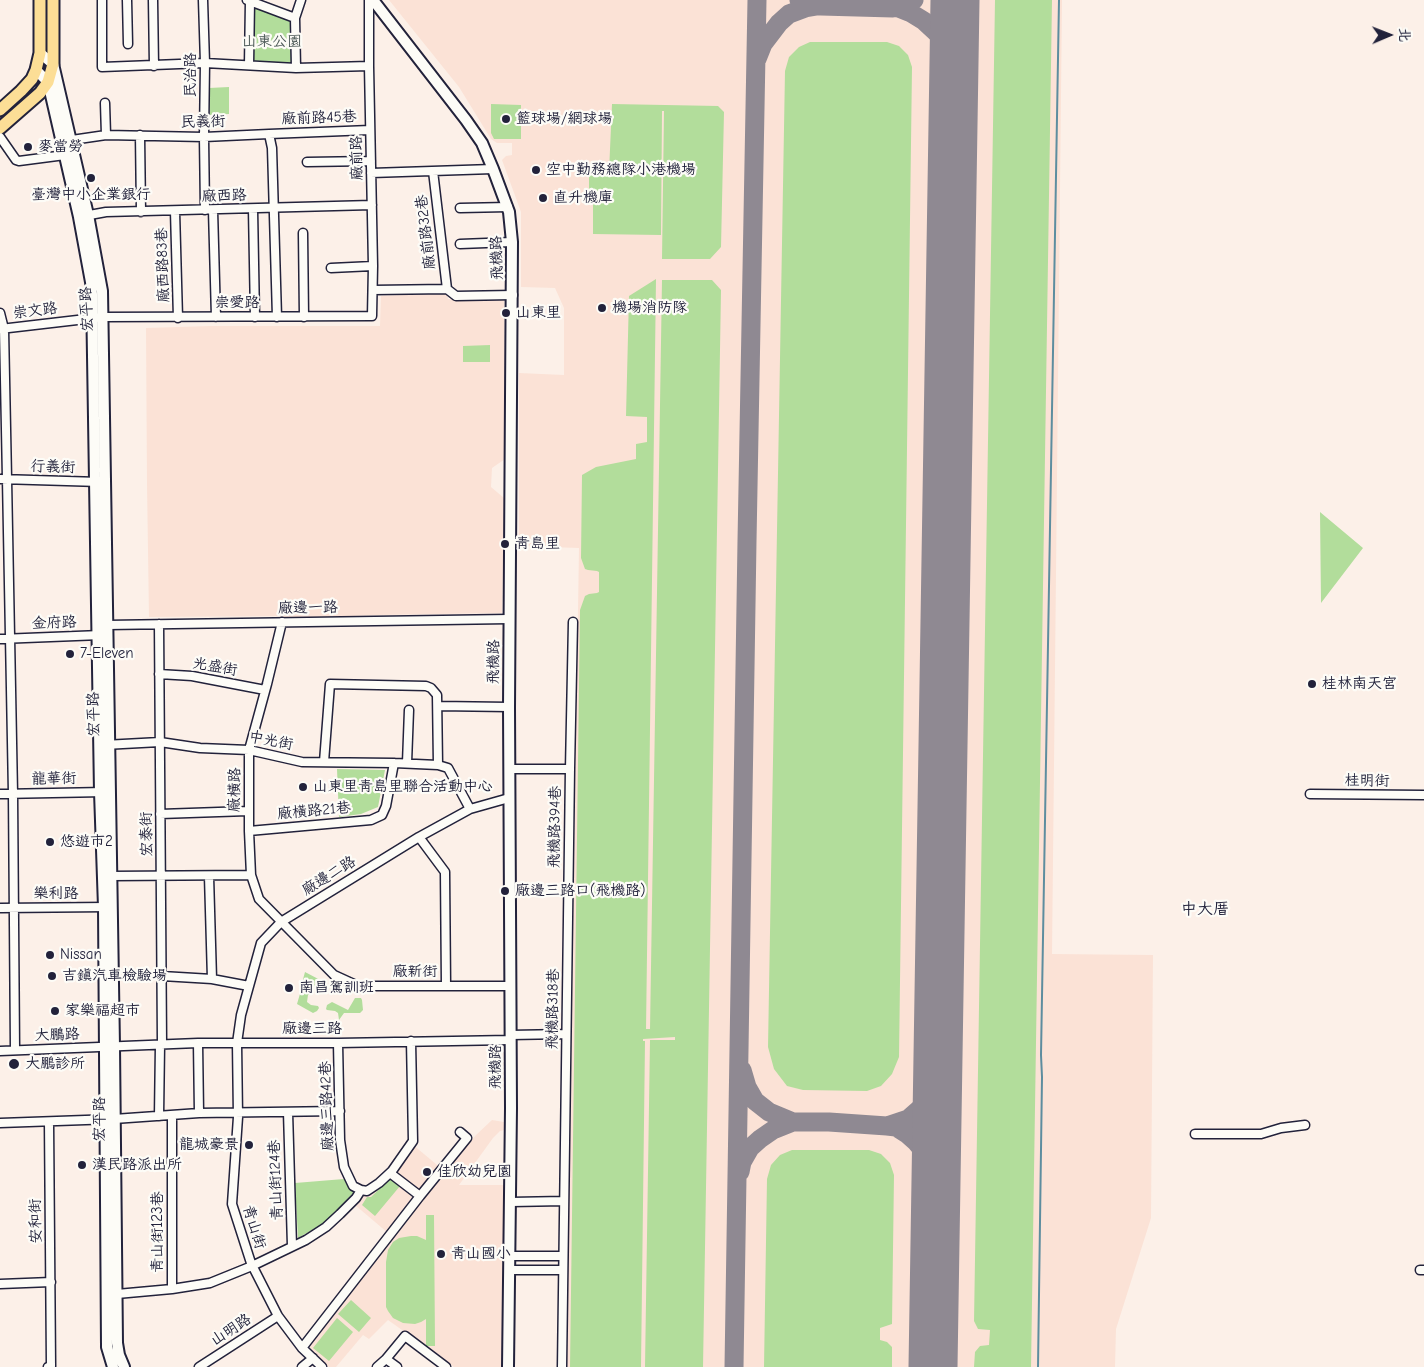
<!DOCTYPE html>
<html>
<head>
<meta charset="utf-8">
<style>
  body { margin:0 }
  #map { position:relative; width:1424px; height:1367px; overflow:hidden; background:#fcf0e8; font-family:"Comic Neue","LXGW WenKai TC",sans-serif }
  canvas { display:block }
  .north { position:absolute; left:1364px; top:10px; width:50px; height:50px; -webkit-text-stroke:4px #fdfcf7; paint-order:stroke; rotate:89deg; font-size:14px; font-weight:700; line-height:20px; text-align:center; color:#22223b }
  .north::after { content:''; display:block; margin:auto; width:18px; height:22px; background:#22223b; clip-path:polygon(50% 0,100% 100%,50% 72%,0 100%) }
</style>
</head>
<body>
<div id="map">
<canvas width="1424" height="1367"></canvas>
<div class="north">北</div>
</div>
<script>
const ctx = document.querySelector('canvas').getContext('2d');
ctx.lineJoin = 'round';
function fill(path, color) { ctx.fillStyle = color; ctx.fill(path, 'evenodd'); }
const poly = rows => new Path2D(rows.map(r => 'M' + r).join(''));
function strokePath(path, color, width, dash) { ctx.strokeStyle = color; ctx.lineWidth = width; ctx.lineCap = dash ? 'butt' : 'round'; ctx.setLineDash(dash || []); ctx.stroke(path); }
function drawText(font, color, halo, rows, align = 'center') {
  ctx.font = font + ' "Comic Neue","LXGW WenKai TC",sans-serif'; ctx.lineWidth = 4.5; ctx.setLineDash([]); ctx.textBaseline = 'middle'; ctx.strokeStyle = halo; ctx.fillStyle = color; for (const [text, x, y, turn = 0] of rows) {
    ctx.save(); ctx.translate(x, y); ctx.rotate((+turn || 0) * Math.PI / 180); ctx.textAlign = isNaN(turn) ? turn : align; if (halo) ctx.strokeText(text, 0, 0); ctx.fillText(text, 0, 0); ctx.restore();
  }
}
const built = poly([
  [389,0,1062,0,1052,954,1153,955,1151,1218,1116,1329,1115,1367,566,1367,579,548,519,546,519,373,564,375,564,308,555,288,521,287,521,212,502,160,506,156,512,155,512,143,497,143,491,139,459,87],
  [447,293,448,299,504,299,505,459,492,468,491,487,504,498,502,613,377,615,283,619,283,616,149,617,147,484,146,328,210,326,380,326,381,296],
  [492,1120,504,1122,504,1130,500,1131,493,1138,459,1185,504,1185,502,1367,454,1367,388,1320,369,1339,363,1335,336,1367,329,1367,308,1346,397,1228,476,1135],
  [412,1144,442,1169,388,1233,355,1205,365,1194,370,1193]
]);
const green = poly([
  [995,0,1052,0,1031,1367,974,1367,975,1352,980,1346,989,1345,990,1330,978,1329,974,1321],
  [252,6,291,20,292,64,254,65],
  [810,42,887,42,899,46,908,55,912,67,899,1057,892,1074,881,1086,867,1091,803,1090,787,1086,774,1069,768,1047,785,71,789,57,799,47],
  [229,87,229,114,210,115,209,88],
  [491,104,521,105,521,139,494,139,491,133],
  [612,104,718,106,724,112,721,247,710,259,662,259,664,111,662,111,661,235,593,234,593,198,589,197,589,173,609,172],
  [656,279,646,1029,650,1029,662,280,712,280,721,290,703,1367,645,1367,650,1040,675,1040,675,1037,643,1039,643,1041,645,1041,641,1367,570,1367,580,610,585,596,589,594,597,593,599,592,599,572,597,571,588,570,585,569,581,558,582,475,596,467,636,459,636,444,647,442,647,417,626,416,629,296],
  [490,345,490,362,463,362,463,346],
  [1320,512,1363,548,1321,603],
  [337,769,385,770,378,807,361,814,339,817],
  [305,972,324,982,323,985,316,981,314,984,321,988,318,992,315,990,316,988,310,984,309,987,302,983],
  [302,987,311,992,308,995,307,1002,311,1005,318,1006,319,1008,317,1011,313,1013,297,1004],
  [355,998,361,998,362,1000,363,1010,360,1013,344,1013,339,1020,338,1013,335,1011,327,1010,326,1009,327,1005,332,1002,348,1010],
  [792,1150,869,1150,881,1154,890,1163,894,1175,892,1324,880,1328,880,1340,887,1342,892,1347,892,1367,764,1367,767,1179,771,1165,780,1155],
  [391,1178,400,1186,375,1216,362,1205,367,1197,371,1197],
  [344,1179,354,1192,334,1214,321,1225,298,1238,295,1183],
  [426,1215,434,1215,435,1346,426,1346,426,1319,421,1322,415,1324,403,1323,393,1318,388,1311,386,1307,386,1262,388,1250,393,1242,399,1238,411,1236,417,1236,426,1240],
  [351,1300,371,1318,359,1332,338,1314],
  [337,1318,353,1332,329,1361,313,1348]
]);
const stream = poly([
  [1038,1367,1042,1077,1041,1055,1059,0]
]);
const taxiway = poly([
  [799,0,807,4,821,6,893,8,903,5,914,0],
  [896,7,911,13,924,21,938,34,945,48,950,63,954,83],
  [757,59,763,44,779,23,789,14,805,8,817,6],
  [742,1070,747,1087,755,1101,769,1112,793,1122,829,1122,887,1126,908,1119,925,1104,939,1087],
  [887,1126,896,1127,907,1134,916,1142,926,1154,932,1167,937,1180],
  [740,1172,742,1162,750,1148,760,1139,773,1130,793,1122],
  [734,1367,747,541,757,0]
]);
const runway = poly([
  [933,1367,955,0]
]);
const street = poly([
  [102,0,102,67,205,63,296,68,369,66],
  [127,0,128,44],
  [153,0,154,66],
  [203,0,205,63,204,137,205,210],
  [247,0,295,18],
  [249,65,250,1],
  [296,68,295,18,301,0],
  [105,103,106,135],
  [269,134,370,130],
  [140,135,141,212],
  [0,137,16,160,19,161,65,155],
  [65,141,106,135,204,137,269,134,272,148,277,317],
  [307,162,371,161],
  [433,171,447,289],
  [371,173,493,169],
  [460,208,508,207],
  [253,209,255,317],
  [213,210,216,317],
  [175,211,178,318],
  [84,216,106,212,372,205],
  [303,233,304,317],
  [460,244,512,242],
  [331,268,373,266],
  [373,290,447,289,456,296,513,295],
  [0,313,4,329,7,479,13,794,15,1050],
  [0,329,103,317,372,316,373,266,369,66,369,0],
  [0,479,100,482],
  [282,622,267,684,249,750,249,831,251,875,259,899,334,975,358,986,511,986],
  [159,624,162,1044],
  [107,625,509,619],
  [0,639,101,635],
  [159,674,192,676,265,690],
  [438,706,509,707],
  [104,745,160,742,200,748,249,750,302,762,394,763,438,765],
  [324,762,330,684,426,686,431,688,437,695,438,765,448,768,470,809],
  [407,763,409,710],
  [509,769,570,769],
  [0,794,105,792],
  [1310,794,1424,795],
  [160,814,248,811],
  [249,831,371,820,382,815,386,806,394,763],
  [419,837,445,872,446,986],
  [111,876,251,875],
  [209,876,212,979],
  [0,908,108,907],
  [162,976,212,979,249,986],
  [510,1035,566,1034],
  [198,1043,199,1113],
  [338,1043,340,1140,344,1167,353,1186,361,1190,367,1191,379,1183,392,1171,413,1141,411,1041],
  [0,1051,198,1043,338,1043,510,1040],
  [288,1112,292,1246],
  [172,1115,172,1289],
  [159,1116,160,1045],
  [0,1123,114,1119,199,1113,340,1111],
  [1195,1134,1261,1134,1281,1128,1305,1125],
  [390,1173,420,1196,467,1138,460,1132],
  [511,1202,564,1201],
  [510,1256,563,1256],
  [510,1270,563,1270],
  [1420,1270,1424,1270],
  [0,1284,51,1282],
  [114,1292,117,1294,172,1289,210,1283,252,1266,306,1240,326,1227,340,1214,356,1198,361,1190],
  [302,1348,420,1196],
  [386,1359,405,1336,446,1367],
  [48,1367,51,1366,49,1122],
  [199,1367,278,1316],
  [302,1367,313,1358],
  [322,1367,302,1348,278,1316,251,1263,232,1204,238,1117,237,1043,241,1015,261,943,281,922,419,837,470,809,509,798],
  [377,1367,386,1359,397,1367],
  [562,1367,570,769,573,622]
]);
const secondary = poly([
  [373,0,466,120,482,143,493,169,509,212,512,242,509,707,511,1108,508,1367],
  [40,53,53,64,88,215,102,291,114,1046,117,1343,119,1355,124,1367],
  [36,70,48,82,79,217,91,282,92,294,100,792,104,907,107,1347,113,1367]
]);
const primary = poly([
  [0,110,21,91,32,79,36,70,40,53,40,0],
  [0,128,40,93,48,82,53,64,53,0]
]);
const markers = [
  [506,119,5,"#22223b"],
  [28,147,5,"#22223b"],
  [536,170,5,"#22223b"],
  [91,178,5,"#22223b"],
  [543,198,5,"#22223b"],
  [602,308,5,"#22223b"],
  [506,313,5,"#22223b"],
  [505,544,5,"#22223b"],
  [70,654,5,"#22223b"],
  [1312,684,5,"#22223b"],
  [303,787,5,"#22223b"],
  [50,842,5,"#22223b"],
  [505,891,5,"#22223b"],
  [50,955,5,"#22223b"],
  [52,976,5,"#22223b"],
  [289,988,5,"#22223b"],
  [55,1011,5,"#22223b"],
  [14,1064,6,"#22223b"],
  [249,1145,5,"#22223b"],
  [82,1165,5,"#22223b"],
  [427,1172,5,"#22223b"],
  [441,1254,5,"#22223b"]
];
const parkNames = [
  ["山東公園",272,42]
];
const streetNames = [
  ["民治路",191,75,-90],
  ["廠前路45巷",319,118,-2],
  ["民義街",203,122,-1],
  ["廠前路",357,158,-91],
  ["廠西路",224,196,-2],
  ["廠前路32巷",426,232,-97],
  ["飛機路",497,258,-92],
  ["廠西路83巷",163,265,-92],
  ["崇愛路",237,303],
  ["宏平路",87,309,-93],
  ["崇文路",35,311,-7],
  ["行義街",53,467,2],
  ["廠邊一路",308,608,-1],
  ["金府路",54,623,-2],
  ["飛機路",494,662,-89],
  ["光盛街",215,667,10],
  ["宏平路",94,714,-91],
  ["中光街",271,741,11],
  ["龍華街",54,779,-1],
  ["桂明街",1367,781,1],
  ["廠橫路",235,790,-89],
  ["廠橫路21巷",314,811,-5],
  ["飛機路394巷",555,827,-89],
  ["宏泰街",147,834,-91],
  ["廠邊二路",329,876,-32],
  ["樂利路",56,894],
  ["廠新街",415,972],
  ["飛機路318巷",553,1009,-89],
  ["廠邊三路",312,1029],
  ["大鵬路",57,1035,-2],
  ["飛機路",496,1067,-90],
  ["廠邊三路42巷",327,1106,-92],
  ["宏平路",100,1119,-90],
  ["青山街124巷",276,1180,-92],
  ["安和街",36,1221,-91],
  ["青山街",254,1227,73],
  ["青山街123巷",158,1232,-90],
  ["山明路",231,1330,-33]
];
const poiNames = [
  ["籃球場/網球場",516,119],
  ["麥當勞",38,147],
  ["空中勤務總隊小港機場",546,170],
  ["臺灣中小企業銀行",91,195,"center"],
  ["直升機庫",553,198],
  ["機場消防隊",612,308],
  ["山東里",516,313],
  ["青島里",515,544],
  ["7-Eleven",80,654],
  ["桂林南天宮",1322,684],
  ["山東里青島里聯合活動中心",313,787],
  ["悠遊市2",60,842],
  ["廠邊三路口(飛機路)",515,891],
  ["Nissan",60,955],
  ["吉鎮汽車檢驗場",62,976],
  ["南昌駕訓班",299,988],
  ["家樂福超市",65,1011],
  ["大鵬診所",25,1064],
  ["龍城豪景",239,1145,"right"],
  ["漢民路派出所",92,1165],
  ["佳欣幼兒園",437,1172],
  ["青山國小",451,1254]
];
const neighbourhoodNames = [
  ["中大厝",1205,909]
];
fill(built, '#fbe2d6');
fill(green, '#b2dd9b');
strokePath(stream, '#5d8d9f', 2);
strokePath(taxiway, '#8f8992', 19);
strokePath(runway, '#8f8992', 49);
strokePath(street, '#22223b', 11);
strokePath(secondary, '#22223b', 14);
strokePath(primary, '#22223b', 15);
strokePath(street, '#fdfcf7', 8);
strokePath(secondary, '#fdfcf7', 10);
strokePath(primary, '#fcde96', 11);
for (const [x, y, r, color] of markers) { const dot = new Path2D(); dot.arc(x, y, r, 0, 2 * Math.PI); ctx.fillStyle = color; ctx.fill(dot); strokePath(dot, '#fdfcf7', 2); }
drawText('15px', '#4d5a58', '#fdfcf7', parkNames);
drawText('15px', '#22223b', '#fdfcf7', streetNames);
drawText('15px', '#22223b', '#fdfcf7', poiNames, 'left');
drawText('16px', '#22223b', '#fdfcf7', neighbourhoodNames);
</script>
</body>
</html>
